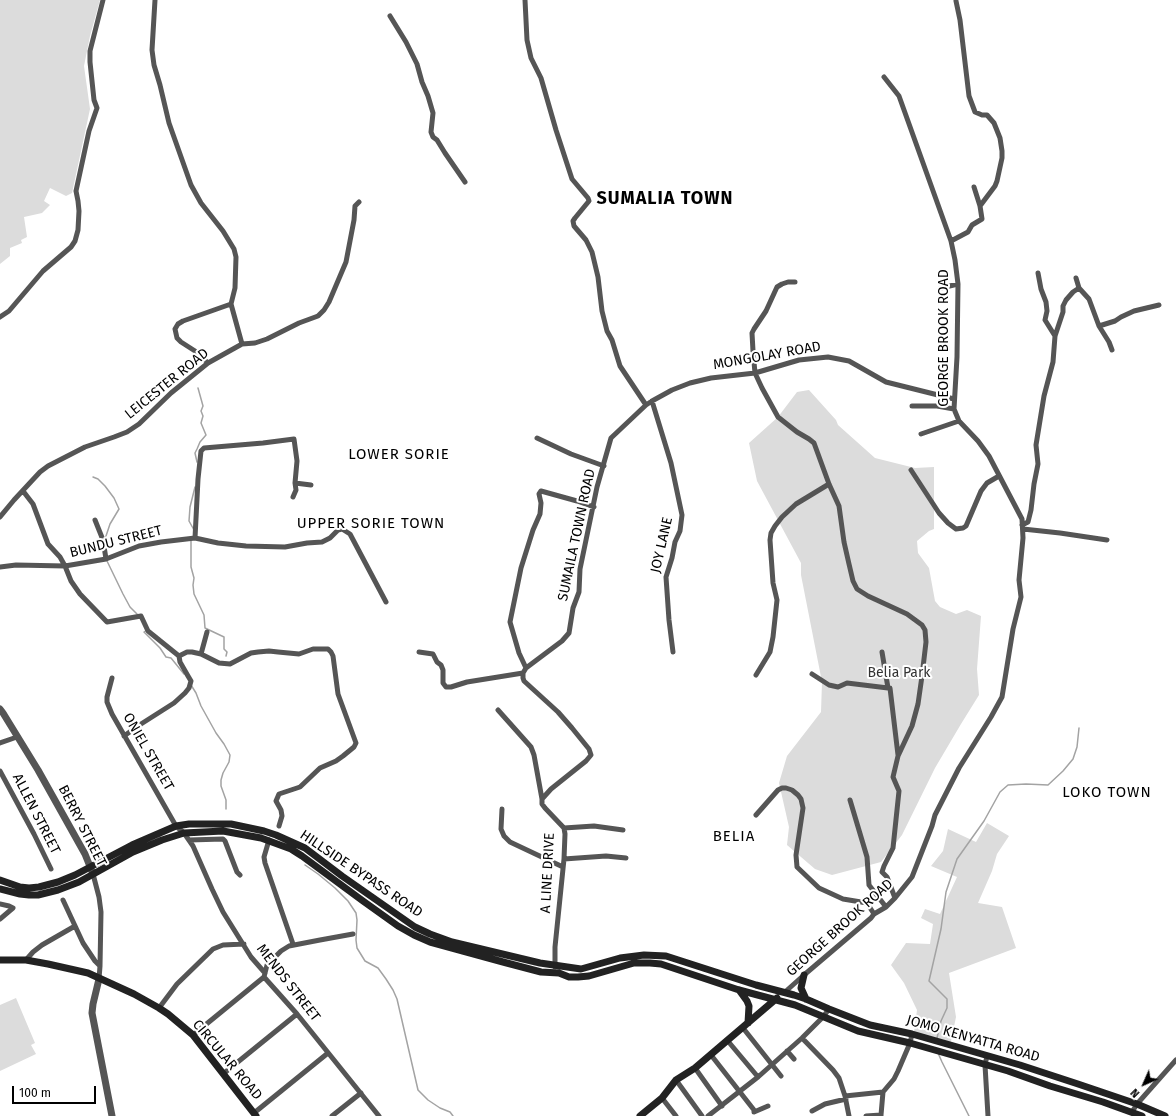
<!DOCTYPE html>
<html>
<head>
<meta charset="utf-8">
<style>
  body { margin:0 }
  #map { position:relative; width:1176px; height:1116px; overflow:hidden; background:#fff; font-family:"Fira Sans",sans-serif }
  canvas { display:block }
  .north { position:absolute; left:1124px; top:1064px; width:40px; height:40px; -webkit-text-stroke:3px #fff; paint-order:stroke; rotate:225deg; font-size:11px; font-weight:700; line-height:16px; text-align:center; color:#000 }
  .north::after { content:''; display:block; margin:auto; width:14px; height:18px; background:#000; clip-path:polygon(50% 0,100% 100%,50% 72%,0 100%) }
  .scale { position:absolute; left:12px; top:1086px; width:84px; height:18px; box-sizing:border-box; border:2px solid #000; border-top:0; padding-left:5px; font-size:12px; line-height:14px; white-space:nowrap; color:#000; -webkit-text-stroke:3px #fff; paint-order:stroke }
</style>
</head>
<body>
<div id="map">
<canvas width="1176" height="1116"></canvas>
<div class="north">N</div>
<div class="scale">100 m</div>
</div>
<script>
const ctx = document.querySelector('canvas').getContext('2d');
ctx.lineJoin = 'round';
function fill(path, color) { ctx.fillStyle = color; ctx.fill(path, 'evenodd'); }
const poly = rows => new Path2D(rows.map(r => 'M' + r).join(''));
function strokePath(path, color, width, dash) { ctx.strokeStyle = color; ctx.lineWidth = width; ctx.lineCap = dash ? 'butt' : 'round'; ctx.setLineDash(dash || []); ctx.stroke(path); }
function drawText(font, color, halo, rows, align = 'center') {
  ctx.font = font + ' "Fira Sans",sans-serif'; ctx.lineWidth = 4; ctx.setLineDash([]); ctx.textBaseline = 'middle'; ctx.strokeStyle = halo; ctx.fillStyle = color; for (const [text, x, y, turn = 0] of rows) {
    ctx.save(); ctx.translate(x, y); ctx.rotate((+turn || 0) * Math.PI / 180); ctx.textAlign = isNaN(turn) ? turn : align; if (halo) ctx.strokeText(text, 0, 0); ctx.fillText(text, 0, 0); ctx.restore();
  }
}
const green = poly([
  [0,0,100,0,90,36,84,66,90,109,72,193,66,196,50,188,44,201,50,205,42,213,24,217,27,237,21,240,22,243,10,248,10,256,0,264],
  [809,390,836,420,838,425,875,458,915,468,934,467,934,529,929,531,917,541,918,553,929,568,935,601,940,607,956,614,967,610,981,616,977,669,979,695,961,724,935,768,902,835,881,862,832,875,815,869,787,845,789,827,779,783,787,756,821,712,822,682,801,575,801,563,757,481,749,443,778,417,797,392],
  [987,823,1009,836,997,854,992,871,978,903,1002,907,1016,948,949,973,956,1017,950,1046,914,1032,917,1010,904,983,891,965,906,943,930,944,933,924,921,918,925,909,940,914,957,877,931,866,943,851,948,829,976,842],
  [16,998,35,1043,31,1045,36,1054,0,1071,0,1005]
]);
const stream = poly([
  [197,462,195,453,197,449,200,442,206,435,201,423,203,416,201,411,203,406,198,388],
  [93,477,98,479,105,486,114,498,119,509,110,524,105,539],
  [194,530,189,521,190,507,195,487],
  [191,541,191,567,194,578,193,585,194,594,204,615,205,628,224,637,224,649,227,652,226,656],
  [107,561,123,594,130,607,137,614],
  [147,630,144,632,160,648,166,657,171,658,184,674],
  [191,685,196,693,201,706,216,733,224,744,230,755,229,762,223,773,221,780,221,786,226,800,226,809],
  [305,865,318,874,335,888,348,901,356,913,357,920,356,940,357,948,365,961,378,968,386,979,393,990,397,999,418,1090,428,1100,440,1108,450,1112,453,1116],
  [937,1038,941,1021,947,1008,947,999,929,981,941,929,946,892,957,859,984,821,1000,792,1008,785,1026,784,1048,785,1063,771,1073,759,1077,747,1079,728],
  [938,1053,942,1062,969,1116]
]);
const minor = poly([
  [155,0,152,50,154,65,160,85,169,123,191,185,201,203,223,231,234,249,236,257,235,288,231,304,183,321,178,324,175,329,177,338,181,342,195,351,208,363],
  [525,0,527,40,531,58,541,78,556,130,572,179,588,198,589,201,575,218,573,221,574,226,586,240,592,252,598,277,602,311,607,331,612,340,620,366,646,405],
  [956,1,960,20,969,96,975,112,982,115,987,115,994,123,1000,138,1002,151,1002,158,997,181,995,186,980,206],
  [390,16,406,42,417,64,422,82,428,96,433,113,431,132,433,137,437,140,445,153,465,182],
  [951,241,968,232,972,225,982,219,980,206,974,187],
  [1038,273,1041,289,1046,302,1047,311,1045,320,1055,336],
  [1076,278,1079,288,1089,299,1099,326,1109,342,1112,350],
  [795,282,788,282,782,284,777,287,766,311,754,329,752,333,753,351,755,373,762,388,778,417,797,432,809,439,814,443,829,484,839,506,844,542,849,564,853,581,857,589,868,596,907,614,922,625,925,630,926,642,922,676,918,704,912,726,898,756,893,777,899,791,893,848,884,866,882,872,887,877,895,898],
  [941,288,958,284],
  [231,304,242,344],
  [0,317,9,311,43,271,71,247,75,241,78,230,79,211,78,201,76,191,89,131,97,108,94,100,90,62,90,51,103,0],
  [1099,326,1115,321,1121,317,1134,311,1159,305],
  [652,401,671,463,682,515,680,531,675,542,672,558,666,577,669,620,673,652],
  [912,406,937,406,954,409],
  [921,434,959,421],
  [537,438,571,454,604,466],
  [911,470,939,513,948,523,956,529,963,528,966,526,981,491,987,483,999,476],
  [295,483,311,485],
  [23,491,33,504,48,544,60,557,65,566,71,581,80,594,107,622,141,616,148,631,179,656,180,662,188,676,191,681,189,688,185,693,174,703,141,724,124,736],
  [0,517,14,500,40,472,48,466,85,447,114,437,127,432,139,424,171,393,208,363,242,344,255,343,267,339,299,323,318,316,324,310,329,302,346,262,354,220,355,206,359,202],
  [95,520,103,540,106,559],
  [1022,525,1028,522,1031,510,1034,484,1038,464,1036,445,1044,396,1053,362,1055,336,1063,312,1063,306,1066,300,1073,292,1079,288],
  [1023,529,1060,533,1107,540],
  [195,538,198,479,201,451,204,448,263,443,294,439,297,461,295,483,296,490,293,497],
  [0,567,16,565,65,566,106,559,139,546,161,542,195,538,218,543,246,546,285,547,307,543,322,542,330,538,338,530,342,529,350,534,386,602],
  [419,652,433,654,437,662,441,665,443,670,443,683,446,687,451,687,467,682,523,673],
  [882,652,888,688,890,688,898,755],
  [201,654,207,632],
  [179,656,187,652,192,652,201,654,219,663,230,664,251,653,258,652,269,651,278,652,299,654,313,649,328,649,331,652,333,656,338,694,356,743,354,747,343,756,336,761,320,768,300,787,279,794,276,801,281,810,282,816,279,826],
  [526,668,519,653,510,622,521,568,533,530,540,514,541,503,539,494,541,491,577,501,594,507],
  [523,673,526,668,562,641,569,633,573,608,579,592,580,569,597,487,611,438,646,405,652,401,672,390,690,383,711,378,755,373,799,360,828,357,849,361,886,382,954,399],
  [523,673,523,678,524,681,558,712,572,728,589,749,591,755,586,761,551,789,542,799,542,804,545,808,564,828,565,834,564,859,555,947,555,967],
  [812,674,829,685,838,687,847,683,888,688],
  [756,675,770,652,773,637,777,600,773,583,770,540,771,533,775,526,782,517,796,504,829,484],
  [112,678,107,697,107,702,112,714,176,826,184,833,193,846,212,889,223,912,251,957,265,973],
  [498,710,531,747,534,755,542,799],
  [0,743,17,737],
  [0,771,34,834,51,869],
  [850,800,867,857,869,885,886,907],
  [502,809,501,829,504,836,510,842,563,867],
  [756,815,778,790,782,788,786,788,792,790,798,795,801,799,803,808,796,855,797,867,819,888,843,899,867,903,874,914],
  [564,828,594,826,623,830],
  [189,840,223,839,225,841,237,872,240,875],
  [269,840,264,857,265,863,293,944],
  [564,859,606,856,626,858],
  [93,874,99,897,101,912,100,966],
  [63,900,83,943,95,961,100,966,99,979],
  [0,904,9,906,13,908,0,919],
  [353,934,320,940,289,946,281,951,267,965,264,977,297,1014,379,1116],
  [26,960,33,952,42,945,75,926],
  [785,992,804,975,871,918,874,914,886,907,895,898,912,877,932,826,935,815,959,768,991,717,1002,697,1013,629,1021,597,1019,580,1023,538,1022,519,989,456,978,441,959,421,954,409,957,357,958,284,955,260,951,241,899,96,884,77],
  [159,1008,177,984,213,949,223,945,244,944],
  [743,1028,781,1076],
  [193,1035,264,977],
  [802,1038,833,1070,839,1078,845,1096,849,1116],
  [727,1040,758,1077],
  [787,1051,794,1059],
  [711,1055,754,1110,754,1112,768,1106],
  [987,1056,985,1065,988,1116],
  [695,1068,722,1106],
  [223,1074,297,1014],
  [676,1080,702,1116],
  [845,1096,883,1092,894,1079,898,1071,910,1043,912,1034],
  [662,1098,676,1116],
  [812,1111,825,1104,846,1099],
  [1132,1112,1137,1104,1176,1060],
  [254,1113,328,1053],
  [881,1115,883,1092],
  [332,1116,361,1093],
  [708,1116,758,1077,802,1038,823,1017,829,1009],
  [866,1116,881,1115,881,1116]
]);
const tertiary = poly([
  [0,709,3,713,38,770,85,854,93,874],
  [99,979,93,1004,92,1013,112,1116]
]);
const secondary = poly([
  [0,880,20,887,29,888,39,887,58,882,75,875,132,845,176,826,189,824,231,824,264,831,276,835,305,848,342,876,415,927,430,934,452,942,540,963,581,969,620,958,644,955,666,956,756,985,794,995,806,999,829,1009,870,1025,912,1034,1020,1065,1078,1084,1137,1104,1165,1116],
  [0,889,20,894,29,895,38,895,58,890,79,882,133,852,162,840,184,833,223,831,261,838,291,849,302,856,363,901,398,926,414,935,430,942,503,962,541,972,559,973,569,977,578,977,589,976,634,963,650,963,661,964,739,990,795,1005,858,1031,910,1043,1008,1071,1050,1086,1103,1102,1142,1116],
  [0,960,26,960,48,964,88,973,134,994,159,1008,168,1014,193,1035,256,1116],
  [804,975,801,988,806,999],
  [739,990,747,1001,749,1006,748,1023],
  [640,1116,662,1098,676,1080,695,1068,777,998]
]);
const streetNames = [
  ["GEORGE BROOK ROAD",944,338,-90],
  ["MONGOLAY ROAD",767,356,-10],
  ["LEICESTER ROAD",167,384,-39],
  ["SUMAILA TOWN ROAD",577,535,-78],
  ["BUNDU STREET",116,542,-14],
  ["JOY LANE",662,545,-77],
  ["ONIEL STREET",148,752,60],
  ["ALLEN STREET",36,814,63],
  ["BERRY STREET",82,826,63],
  ["A LINE DRIVE",548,873,-87],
  ["HILLSIDE BYPASS ROAD",361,874,34],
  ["GEORGE BROOK ROAD",840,928,-42],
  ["MENDS STREET",288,983,52],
  ["JOMO KENYATTA ROAD",973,1039,16],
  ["CIRCULAR ROAD",227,1060,50]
];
const parkNames = [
  ["Belia Park",899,673]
];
const neighbourhoodNames = [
  ["LOWER SORIE",399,455],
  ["UPPER SORIE TOWN",371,524],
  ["LOKO TOWN",1107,793],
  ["BELIA",734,837]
];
const districtNames = [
  ["SUMALIA TOWN",665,199]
];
fill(green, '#dcdcdc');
strokePath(stream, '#a3a3a3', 1.5);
strokePath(minor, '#555', 5);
strokePath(tertiary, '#555', 7);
strokePath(secondary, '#222', 7);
drawText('14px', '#000', '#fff', streetNames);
drawText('14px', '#333', '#fff', parkNames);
ctx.letterSpacing = '1px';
drawText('15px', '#000', '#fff', neighbourhoodNames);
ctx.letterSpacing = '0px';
ctx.letterSpacing = '1px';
drawText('bold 18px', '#000', '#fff', districtNames);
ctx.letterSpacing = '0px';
</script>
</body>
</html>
